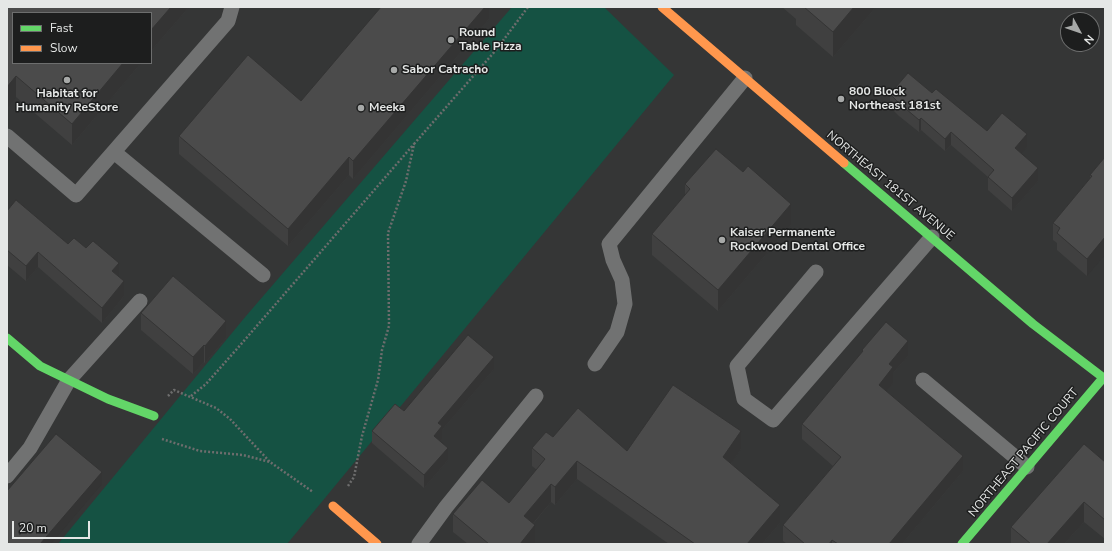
<!DOCTYPE html>
<html>
<head>
<meta charset="utf-8">
<style>
  body { margin:0 }
  #map { position:relative; width:1112px; height:551px; overflow:hidden; background:#353636; font-family:"Nunito Sans",sans-serif }
  canvas { display:block }
  .frame { position:absolute; inset:0; border:8px solid #e5e7e6; pointer-events:none }
  .legend { position:absolute; left:12px; top:12px; width:140px; height:52px; box-sizing:border-box; background:#1d1e1e; border:1px solid #6d6e6e; margin:0; padding:5px 7px; list-style:none; font-size:12px; color:#e5e7e6 }
  .legend li { display:flex; align-items:center; gap:8px; height:20px }
  .legend b { width:20px; border:1px solid #6d6e6e }
  .north { position:absolute; left:1060px; top:12px; width:40px; height:40px; box-sizing:border-box; background:#1d1e1e; border:1px solid #6d6e6e; border-radius:50%; rotate:130deg; font-size:11px; font-weight:700; line-height:16px; text-align:center; color:#e5e7e6 }
  .north::after { content:''; display:block; margin:auto; width:14px; height:18px; background:#a7a9a8; clip-path:polygon(50% 0,100% 100%,50% 72%,0 100%) }
  .scale { position:absolute; left:12px; top:521px; width:78px; height:18px; box-sizing:border-box; border:2px solid #e5e7e6; border-top:0; padding-left:5px; font-size:12px; line-height:14px; white-space:nowrap; color:#e5e7e6; -webkit-text-stroke:3px #1d1e1e; paint-order:stroke }
</style>
</head>
<body>
<div id="map">
<canvas width="1112" height="551"></canvas>
<div class="frame"></div>
<ul class="legend">
<li><b style="height:5px;background:#63d668"></b>Fast</li>
<li><b style="height:5px;background:#ff974d"></b>Slow</li>
</ul>
<div class="north">N</div>
<div class="scale">20 m</div>
</div>
<script>
const ctx = document.querySelector('canvas').getContext('2d');
ctx.lineJoin = 'round';
function fill(path, color) { ctx.fillStyle = color; ctx.fill(path, 'evenodd'); }
const poly = rows => new Path2D(rows.map(r => 'M' + r).join(''));
function strokePath(path, color, width, dash) { ctx.strokeStyle = color; ctx.lineWidth = width; ctx.lineCap = dash ? 'butt' : 'round'; ctx.setLineDash(dash || []); ctx.stroke(path); }
function drawText(font, color, halo, rows, align = 'center') {
  ctx.font = font + ' "Nunito Sans",sans-serif'; ctx.lineWidth = 3; ctx.setLineDash([]); ctx.textBaseline = 'middle'; ctx.strokeStyle = halo; ctx.fillStyle = color; for (const [text, x, y, turn = 0] of rows) {
    ctx.save(); ctx.translate(x, y); ctx.rotate((+turn || 0) * Math.PI / 180); ctx.textAlign = isNaN(turn) ? turn : align; if (halo) ctx.strokeText(text, 0, 0); ctx.fillText(text, 0, 0); ctx.restore();
  }
}
const green = poly([
  [512,7,604,7,674,75,287,544,58,544,246,316]
]);
const path = poly([
  [168,396,174,390,216,408,230,419,270,462],
  [191,396,206,384,236,350,414,144],
  [162,439,200,451,243,455,270,462,313,492],
  [348,486,354,477,362,436,378,380,382,350,389,326,388,233,406,181,414,144,496,50,528,7]
]);
const lane = poly([
  [7,136,76,195,228,21,232,7],
  [114,152,263,275],
  [816,272,737,366,744,399,773,420,932,237],
  [595,364,617,332,625,304,622,280,613,260,609,244,745,78],
  [923,380,1027,467],
  [7,476,30,448,69,380,140,301],
  [419,544,446,507,536,396]
]);
const fast = poly([
  [844,163,1033,324,1105,379],
  [7,338,40,366,108,399,154,416],
  [962,544,1103,378]
]);
const slow = poly([
  [662,7,844,163],
  [333,506,377,544]
]);
const wall = poly([
  [7,7,189,7,151,51,151,13,141,63,72,145,16,97],
  [489,7,489,19,353,179,349,175,288,246,179,154,179,136,301,101],
  [782,7,876,7,833,57,796,25,796,19],
  [932,93,987,131,1027,147,1021,153,1038,181,1012,211,988,190,988,177,951,145,945,151,921,130,919,132,899,116,890,107,890,94],
  [1105,157,1087,276,1057,250,1057,243,1053,240,1053,223,1090,179,1090,175],
  [743,172,791,225,718,311,652,255,652,234,685,195,685,184],
  [7,211,68,244,119,277,124,296,102,323,38,267,26,281,7,265],
  [141,313,226,338,205,363,204,362,193,374,141,330],
  [862,350,908,356,893,373,893,383,886,391,963,471,902,544,787,544,783,541,783,525,833,466,802,439,802,424,862,353],
  [494,369,442,430,442,439,440,441,448,460,424,488,372,443,372,431,404,411],
  [553,437,627,451,741,449,731,463,780,523,762,544,669,544,577,479,555,505,551,502,533,524,535,543,535,544,468,544,453,532,453,514,509,503,537,470,532,466,532,448],
  [1105,462,1105,539,1084,522,1064,544,1011,544,1011,527]
]);
const shadedWall = poly([
  [171,7,189,7,151,51,151,30],
  [485,7,489,7,489,19,353,179,353,161],
  [854,7,876,7,833,57,833,32],
  [123,63,141,63,72,145,72,124],
  [16,76,16,97,7,108,7,87],
  [921,118,921,130,919,132,919,120],
  [951,132,951,145,945,151,945,139],
  [1027,134,1027,147,1015,161,1015,148],
  [349,157,349,175,288,246,288,229],
  [1038,168,1038,181,1012,211,1012,198],
  [791,204,791,225,718,311,718,290],
  [1105,237,1105,255,1087,276,1087,259],
  [38,252,38,267,26,281,26,266],
  [119,263,119,278,112,271],
  [124,281,124,296,102,323,102,308],
  [226,321,226,338,205,363,205,346],
  [908,341,908,356,893,373,893,383,879,400,879,385,889,364],
  [204,345,204,362,193,374,193,357],
  [494,357,494,369,442,430,442,439,434,449,434,436,438,423],
  [741,431,741,449,723,475,723,457],
  [448,448,448,460,424,488,424,475],
  [963,456,963,471,902,544,889,544],
  [577,461,577,479,555,505,555,487],
  [102,472,102,484,51,544,40,544],
  [551,484,551,502,524,534,524,516],
  [1084,502,1084,522,1064,544,1047,544],
  [780,505,780,523,762,544,747,544],
  [535,525,535,544,520,544],
  [832,540,832,544,829,544]
]);
const building = poly([
  [7,7,171,7,151,30,151,13,13,13,13,63,123,63,72,124,16,76,7,87,7,7],
  [381,7,485,7,353,161,349,157,288,229,179,136,248,55,301,101,381,7],
  [804,7,854,7,833,32,804,7],
  [908,73,932,93,936,89,987,131,1002,113,1027,134,1015,148,1038,168,1012,198,988,177,994,170,951,132,945,139,921,118,919,120,899,103,890,94,908,73],
  [716,149,743,172,748,166,791,204,718,290,652,234,690,189,685,184,716,149],
  [1105,157,1105,237,1087,259,1057,233,1060,228,1053,223,1092,176,1090,175,1105,157],
  [16,200,68,244,74,238,86,248,93,241,119,263,112,271,124,281,102,308,38,252,26,266,7,250,7,211,16,200],
  [173,276,226,321,205,346,204,345,193,357,141,313,173,276],
  [886,322,908,341,889,364,893,367,879,385,963,456,889,544,838,544,832,540,829,544,805,544,783,525,841,457,802,424,863,351,862,350,886,322],
  [468,335,494,357,438,423,442,426,434,436,448,448,424,475,372,431,395,404,404,411,468,335],
  [673,385,741,431,723,457,780,505,747,544,695,544,577,461,555,487,551,484,524,516,535,525,520,544,489,544,453,514,482,480,509,503,545,459,532,448,546,432,553,437,578,408,627,451,673,385],
  [56,434,102,472,40,544,7,544,7,491,56,434],
  [1084,444,1105,462,1105,520,1084,502,1047,544,1031,544,1011,527,1084,444]
]);
const markers = [
  [451,40,4,"#a7a9a8"],
  [394,70,4,"#a7a9a8"],
  [67,80,4,"#a7a9a8"],
  [841,99,4,"#a7a9a8"],
  [361,108,4,"#a7a9a8"],
  [722,240,4,"#a7a9a8"]
];
const poiNames = [
  ["Round",459,33],
  ["Table Pizza",459,47],
  ["Sabor Catracho",402,70],
  ["800 Block",849,92],
  ["Northeast 181st",849,106],
  ["Habitat for",67,94,"center"],
  ["Humanity ReStore",67,108,"center"],
  ["Meeka",369,108],
  ["Kaiser Permanente",730,233],
  ["Rockwood Dental Office",730,247]
];
const streetNames = [
  ["NORTHEAST 181ST AVENUE",890,186,40],
  ["NORTHEAST PACIFIC COURT",1024,453,-50]
];
fill(green, '#155243');
strokePath(path, '#6d6d6d', 2.5, [2, 2]);
strokePath(lane, '#717272', 15);
strokePath(fast, '#63d668', 9);
strokePath(slow, '#ff974d', 9);
fill(wall, '#404040');
fill(shadedWall, '#343434');
fill(building, '#4b4b4b');
strokePath(building, '#343434', 1);
for (const [x, y, r, color] of markers) { const dot = new Path2D(); dot.arc(x, y, r, 0, 2 * Math.PI); ctx.fillStyle = color; ctx.fill(dot); strokePath(dot, '#1d1e1e', 1.5); }
drawText('bold 12px', '#e5e7e6', '#1d1e1e', poiNames, 'left');
drawText('12px', '#e5e7e6', '#1d1e1e', streetNames);
</script>
</body>
</html>
